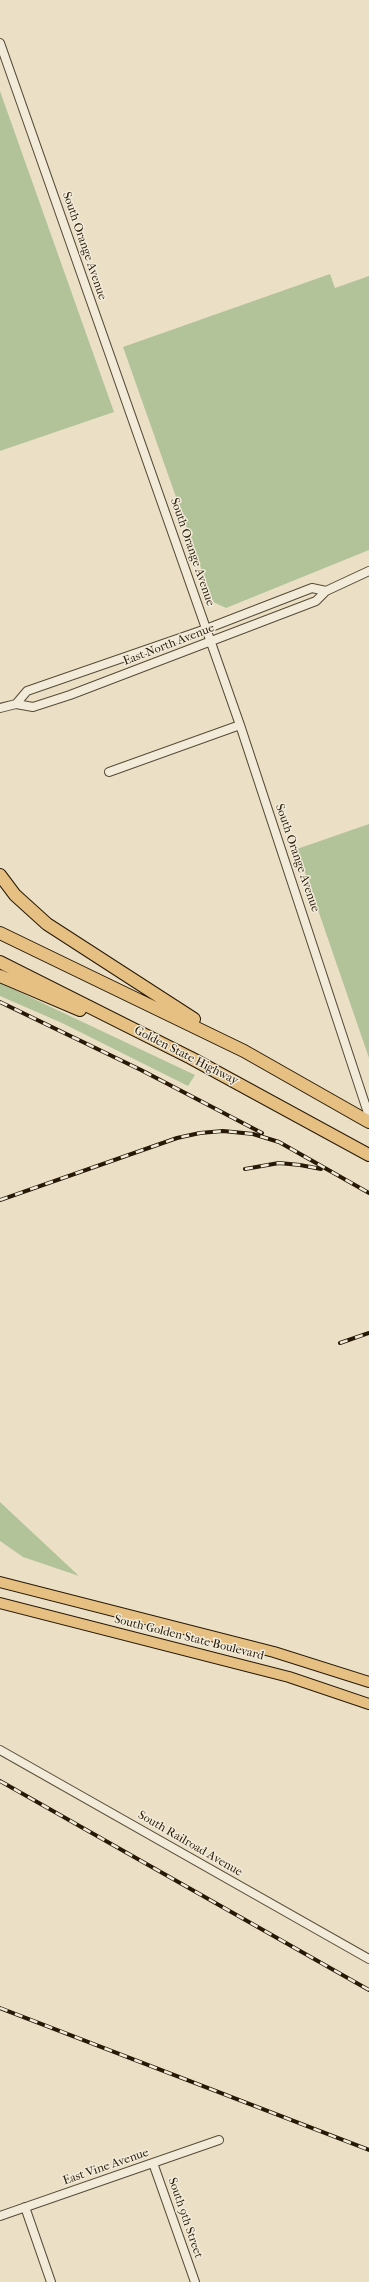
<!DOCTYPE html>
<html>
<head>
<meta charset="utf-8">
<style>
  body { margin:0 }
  canvas { display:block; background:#ebe0c6 }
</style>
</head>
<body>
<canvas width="369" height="2282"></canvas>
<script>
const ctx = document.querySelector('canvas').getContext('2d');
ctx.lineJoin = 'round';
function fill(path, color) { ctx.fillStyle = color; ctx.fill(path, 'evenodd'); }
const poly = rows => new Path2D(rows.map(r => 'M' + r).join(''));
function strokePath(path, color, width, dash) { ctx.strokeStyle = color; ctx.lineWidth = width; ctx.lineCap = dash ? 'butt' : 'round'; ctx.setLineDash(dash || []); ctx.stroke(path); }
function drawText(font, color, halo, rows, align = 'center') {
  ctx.font = font + ' "IM FELL French Canon",serif'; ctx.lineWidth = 3; ctx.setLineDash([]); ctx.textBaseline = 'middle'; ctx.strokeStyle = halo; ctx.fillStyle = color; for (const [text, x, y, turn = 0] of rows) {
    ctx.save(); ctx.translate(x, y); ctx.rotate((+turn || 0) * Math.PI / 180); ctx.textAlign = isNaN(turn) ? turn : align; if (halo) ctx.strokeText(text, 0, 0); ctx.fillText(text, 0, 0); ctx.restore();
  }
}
const green = poly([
  [0,91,114,412,0,451],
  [330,274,335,288,369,276,369,550,226,608,213,602,123,347],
  [369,824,369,1058,297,849],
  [0,983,17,991,195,1075,188,1086,62,1023,0,996],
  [0,1502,79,1576,23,1557,0,1541]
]);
const minor = poly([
  [0,43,240,725,369,1116],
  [16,704,27,691,206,629,312,588,326,591],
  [0,708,16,704,33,707,70,695,316,601,326,591,369,571],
  [109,772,240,725],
  [0,1750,369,1959],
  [153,2163,195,2282],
  [25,2207,51,2282],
  [0,2216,219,2140]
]);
const major = poly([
  [0,1582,274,1652,369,1682],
  [0,1603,289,1677,369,1704]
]);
const highway = poly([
  [0,875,15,895,47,924,194,1019],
  [0,933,244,1051,369,1122],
  [0,962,191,1058,369,1155],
  [0,976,80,1010]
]);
const rail = poly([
  [0,1002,141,1070,262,1133],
  [245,1169,279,1163,300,1165,321,1169],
  [0,1200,177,1138,200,1133,223,1131,253,1134,279,1142,369,1193],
  [340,1343,369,1333],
  [0,1781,369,1990],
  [0,2008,369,2150]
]);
const streetNames = [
  ["South Orange Avenue",84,246,71],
  ["South Orange Avenue",192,552,71],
  ["East North Avenue",169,645,-21],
  ["South Orange Avenue",297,858,71],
  ["Golden State Highway",186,1056,27],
  ["South Golden State Boulevard",189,1638,14],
  ["South Railroad Avenue",190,1844,30],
  ["East Vine Avenue",106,2167,-19],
  ["South 9th Street",185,2218,71]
];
fill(green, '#b2c399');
strokePath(minor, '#584b36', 10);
strokePath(major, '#271906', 12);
strokePath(highway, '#271906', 14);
strokePath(minor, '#f2ebda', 8);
strokePath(major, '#e6c083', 10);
strokePath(highway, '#e6c083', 12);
strokePath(rail, '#271906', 4);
strokePath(rail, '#f2ebda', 2.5, [8]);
drawText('12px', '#271906', '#f2ebda', streetNames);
</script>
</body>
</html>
